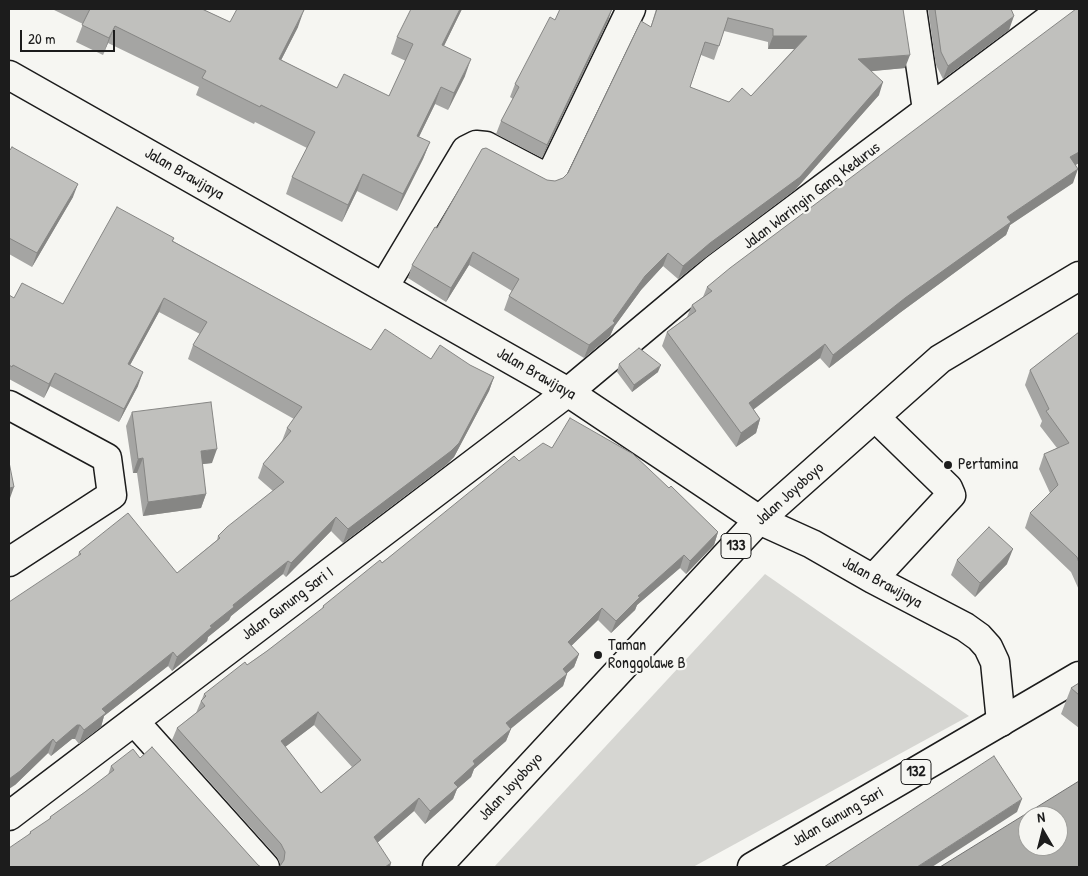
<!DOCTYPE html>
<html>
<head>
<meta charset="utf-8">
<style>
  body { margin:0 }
  #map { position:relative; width:1088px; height:876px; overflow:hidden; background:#f6f6f2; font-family:"Patrick Hand",sans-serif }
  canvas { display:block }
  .frame { position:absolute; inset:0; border:10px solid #1c1c1c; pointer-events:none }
  .north { position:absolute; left:1018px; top:806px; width:50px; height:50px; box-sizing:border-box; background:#f6f6f2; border:1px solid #9f9f9c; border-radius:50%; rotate:352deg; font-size:14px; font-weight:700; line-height:20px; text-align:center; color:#1c1c1c }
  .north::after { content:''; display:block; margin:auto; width:18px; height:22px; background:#1c1c1c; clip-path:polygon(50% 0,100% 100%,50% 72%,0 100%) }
  .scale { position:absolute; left:20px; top:30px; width:95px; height:22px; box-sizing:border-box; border:2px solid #1c1c1c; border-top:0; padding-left:6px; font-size:15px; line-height:18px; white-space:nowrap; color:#1c1c1c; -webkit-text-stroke:4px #f6f6f2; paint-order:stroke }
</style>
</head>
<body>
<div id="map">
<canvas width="1088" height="876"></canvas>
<div class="frame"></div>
<div class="north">N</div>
<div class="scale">20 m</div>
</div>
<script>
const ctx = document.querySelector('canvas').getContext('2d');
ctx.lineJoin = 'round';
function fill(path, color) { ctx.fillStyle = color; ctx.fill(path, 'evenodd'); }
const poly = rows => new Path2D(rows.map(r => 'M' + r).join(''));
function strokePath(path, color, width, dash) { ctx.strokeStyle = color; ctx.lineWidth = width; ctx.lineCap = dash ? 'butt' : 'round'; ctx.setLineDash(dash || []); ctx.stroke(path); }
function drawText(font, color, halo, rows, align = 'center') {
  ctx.font = font + ' "Patrick Hand",sans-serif'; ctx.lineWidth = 4.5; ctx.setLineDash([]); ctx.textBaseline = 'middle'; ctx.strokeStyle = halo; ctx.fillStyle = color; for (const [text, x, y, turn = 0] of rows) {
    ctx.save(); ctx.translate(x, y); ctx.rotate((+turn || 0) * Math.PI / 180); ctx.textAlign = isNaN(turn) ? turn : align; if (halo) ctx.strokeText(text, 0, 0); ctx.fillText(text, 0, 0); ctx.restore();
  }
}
const green = poly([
  [765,574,969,716,693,867,494,867]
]);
const water = poly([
  [1079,781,1079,867,940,867,1079,781],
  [1028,816,1058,816,1058,846,1028,846,1028,816]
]);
const minor = poly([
  [912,9,927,110],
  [9,75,568,392,759,520,812,544,873,579,965,627,979,637,988,647,995,662,1001,722],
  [384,287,466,150,476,145,486,146,549,179,631,9],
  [9,405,107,458,112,495,9,562],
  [873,579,951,495,948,488,875,417],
  [134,721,265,867],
  [9,816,568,392,715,269,1063,9]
]);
const major = poly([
  [437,867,759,520,940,359,1079,276],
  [752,867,1079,676]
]);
const wall = poly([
  [52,9,202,9,230,22,298,27,281,60,337,88,389,96,406,61,391,54,397,37,462,9,444,46,465,76,448,110,435,104,419,137,430,142,423,159,397,211,357,191,342,222,286,194,292,177,307,148,255,122,254,124,196,95,199,87,108,43,103,55,76,42,83,24],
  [656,9,903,9,905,68,871,71,879,95,795,190,706,257,678,279,663,266,641,290,614,327,610,336,584,358,504,310,509,296,512,291,469,265,446,302,408,278,412,265,437,228,547,180,555,181,563,178,568,173,651,26],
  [724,31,768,42,768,49,794,49,751,96,729,102,690,87,701,55,714,60],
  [928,9,1011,9,1009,30,943,79,936,65],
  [1079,9,1079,163,1075,165,1073,183,1010,225,1006,235,901,312,829,368,820,358,753,409,760,419,756,433,736,447,662,346,667,332,687,317,692,305,703,297,707,287],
  [555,20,608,21,542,158,496,134,501,121,513,99,510,97,515,84],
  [9,149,73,197,32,267,9,254],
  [174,238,173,241,371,350,470,365,494,377,489,391,454,457,446,465,343,543,331,531,286,577,283,574,231,616,229,620,208,637,207,641,172,671,168,666,104,716,101,727,79,744,75,739,72,739,51,756,48,753,15,785,79,552,177,573,217,540,218,536,273,491,258,478,263,464,282,441,287,428,294,419,188,359,193,345,200,334,159,312,130,365,138,386,119,422,50,386,44,398,9,379,9,295,14,298,63,304],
  [1079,332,1079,590,1071,572,1025,528,1030,513,1050,493,1039,469,1044,454,1057,448,1040,426,1042,421,1025,385,1030,370],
  [619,364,658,372,632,392,617,372],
  [132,412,212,463,202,464,206,494,201,508,143,516,137,473,133,473,126,426],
  [552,448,669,488,718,532,714,545,686,574,680,568,637,605,635,610,611,633,598,620,571,646,579,654,574,667,567,673,563,686,511,728,506,741,474,769,471,777,457,789,453,799,425,824,414,811,377,843,280,866,280,864,277,857,172,740,177,728,196,713,201,701,202,699,204,694,247,665,267,651,322,609,323,606,519,461],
  [314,725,352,767,321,793,285,747],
  [957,560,1007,564,975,597,951,575],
  [1079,683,1079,728,1061,714,1071,688],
  [140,758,258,865,29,835,30,832,49,820,50,817,85,792,108,775,111,766]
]);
const shadedWall = poly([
  [460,9,462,9,436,62,442,45],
  [612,9,608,21,542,158,547,145],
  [304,10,298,27,273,76,279,59],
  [1014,16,1009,30,943,79,948,66],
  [115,26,108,43,103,55,109,38],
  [773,36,807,36,802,49,768,49],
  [910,55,905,68,853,73,858,59],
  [471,59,465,76,448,110,454,93],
  [883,82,879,95,795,190,706,257,678,279,683,266],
  [441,87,435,104,411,153,417,136],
  [430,142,423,159,397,211,403,194],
  [1079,152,1079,163,1065,171,1070,157],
  [1078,169,1073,183,1010,225,1006,235,901,312,829,368,833,355,1007,217],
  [363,174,357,191,342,222,348,205],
  [78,184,73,197,32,267,37,253],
  [473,252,469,265,446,302,451,288],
  [668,253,663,266,641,290,614,327,610,336,584,358,589,345,613,321,645,276],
  [164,298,159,312,123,378,128,364],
  [825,344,820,358,744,417,749,403],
  [661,365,658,372,632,392,634,385],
  [143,372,138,386,119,422,124,409],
  [55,373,50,386,44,398,49,384],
  [494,377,489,391,454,457,446,465,343,543,348,529],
  [760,419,756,433,736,447,741,433],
  [217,449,212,463,195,465,201,451],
  [143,458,137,473,133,473,138,459],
  [14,487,9,501,9,488],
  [206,494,201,508,143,516,148,502],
  [336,517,331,531,286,577,291,563],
  [718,532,714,545,686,574,690,561],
  [1013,549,1007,564,975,597,980,583],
  [684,555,680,568,637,605,635,610,611,633,616,621,638,596],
  [288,561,283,574,231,616,229,620,208,637,207,641,172,671,177,657,233,605],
  [602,608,598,620,563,654,568,642],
  [173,652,168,666,104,716,101,727,79,744,84,730,102,709],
  [579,654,574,667,559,680,567,674,563,686,502,736,506,723,563,669],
  [318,712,314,725,276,754,281,741],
  [77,725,80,725,75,739,72,739,51,756,56,743],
  [511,729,506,741,474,769,471,777,457,789,453,799,425,824,430,811,473,761],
  [53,739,48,753,15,785,9,789,9,779],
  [419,798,414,811,369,850,374,837],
  [1022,799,1017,812,932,867,917,867],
  [391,863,390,867,385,867]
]);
const building = poly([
  [90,9,202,9,230,22,237,9,301,9,304,10,279,59,337,88,344,74,389,96,413,44,397,37,411,9,460,9,442,45,471,59,454,93,441,87,417,136,430,142,403,194,363,174,348,205,292,177,315,132,261,105,260,107,202,78,206,71,115,26,109,38,82,25,90,9],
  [560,9,612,9,547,145,501,121,519,87,515,84,550,17,555,20,560,9],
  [657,9,903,9,910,55,858,59,883,82,800,177,710,243,683,266,668,253,645,276,613,321,615,323,589,345,509,296,519,279,473,252,451,288,412,265,435,227,437,228,482,149,486,148,547,180,555,181,563,178,568,173,641,21,651,27,657,9],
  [728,18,773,29,773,36,807,36,751,96,742,88,729,102,690,87,705,42,719,46,728,18],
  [935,9,1011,9,1014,16,948,66,941,52,935,9],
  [1076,9,1079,9,1079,152,1070,157,1078,169,1007,217,1011,222,905,298,833,355,825,344,749,403,760,419,741,433,667,332,696,311,692,305,712,291,707,287,730,268,1076,9],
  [12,147,78,184,37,253,9,238,9,149,10,150,12,147],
  [117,207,174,238,172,241,371,350,385,329,431,359,440,345,470,365,494,377,459,443,451,451,348,529,336,517,291,563,288,561,233,605,234,607,210,626,212,627,177,657,173,652,102,709,106,713,84,730,80,725,77,725,56,743,53,739,20,771,9,779,9,602,81,554,79,552,128,513,177,573,220,538,218,536,227,527,284,482,263,464,291,431,287,428,302,407,193,345,207,322,164,298,128,364,143,372,124,409,55,373,49,384,13,365,12,367,9,365,9,295,14,298,22,283,63,304,117,207],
  [1079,332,1079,563,1077,557,1030,513,1058,485,1044,454,1069,443,1046,411,1049,409,1030,370,1079,332],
  [639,348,661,365,634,385,619,364,639,348],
  [211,402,217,449,201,451,206,494,148,502,143,458,138,459,132,412,211,402],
  [570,418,633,454,669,488,671,486,718,532,690,561,684,555,638,596,640,597,616,621,602,608,568,642,579,654,563,669,567,674,506,723,511,729,473,761,475,764,454,783,458,787,430,811,419,798,374,837,391,863,385,867,277,867,280,866,284,860,285,852,281,844,177,728,205,706,201,701,206,696,204,694,245,662,247,665,267,651,324,607,323,606,380,560,382,563,514,456,519,461,543,443,552,448,570,418],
  [318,712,361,760,321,793,281,741,318,712],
  [9,462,14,487,9,488,9,462],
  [989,527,1013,549,980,583,957,560,989,527],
  [1079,683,1079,695,1071,688,1079,683],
  [152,747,258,865,261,867,9,867,9,848,31,833,30,832,51,818,50,817,85,792,114,770,111,766,133,749,140,758,152,747],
  [994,756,1022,799,917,867,824,867,994,756]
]);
const markers = [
  [948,465,5,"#1c1c1c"],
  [598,655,5,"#1c1c1c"]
];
const shields = [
  [736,546,30],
  [916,772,30]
];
const shieldNames = [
  ["133",736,546],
  ["132",916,772]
];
const streetNames = [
  ["Jalan Brawijaya",184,174,30],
  ["Jalan Waringin Gang Kedurus",812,196,-37],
  ["Jalan Brawijaya",536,374,30],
  ["Jalan Joyoboyo",790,494,-42],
  ["Jalan Brawijaya",882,583,29],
  ["Jalan Gunung Sari I",288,604,-37],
  ["Jalan Joyoboyo",511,787,-47],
  ["Jalan Gunung Sari",838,817,-30]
];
const poiNames = [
  ["Pertamina",958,465],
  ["Taman",608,646],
  ["Ronggolawe B",608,664]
];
fill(green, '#d6d6d2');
fill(water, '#acaca9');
strokePath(water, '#727271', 1);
strokePath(minor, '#1c1c1c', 31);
strokePath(major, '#1c1c1c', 31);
strokePath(minor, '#f6f6f2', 28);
strokePath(major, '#f6f6f2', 28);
fill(wall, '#a5a5a3');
fill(shadedWall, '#868684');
fill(building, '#c0c0bd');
strokePath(building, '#868684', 1);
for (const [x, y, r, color] of markers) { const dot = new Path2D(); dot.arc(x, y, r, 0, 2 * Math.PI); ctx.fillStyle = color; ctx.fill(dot); strokePath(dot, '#f6f6f2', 2); }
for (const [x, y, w] of shields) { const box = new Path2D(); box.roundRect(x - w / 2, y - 12.5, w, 25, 4); ctx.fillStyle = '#f6f6f2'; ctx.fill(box); strokePath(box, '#1c1c1c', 1); }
drawText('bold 15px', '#1c1c1c', null, shieldNames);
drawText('16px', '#1c1c1c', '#f6f6f2', streetNames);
drawText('16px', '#1c1c1c', '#f6f6f2', poiNames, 'left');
</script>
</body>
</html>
